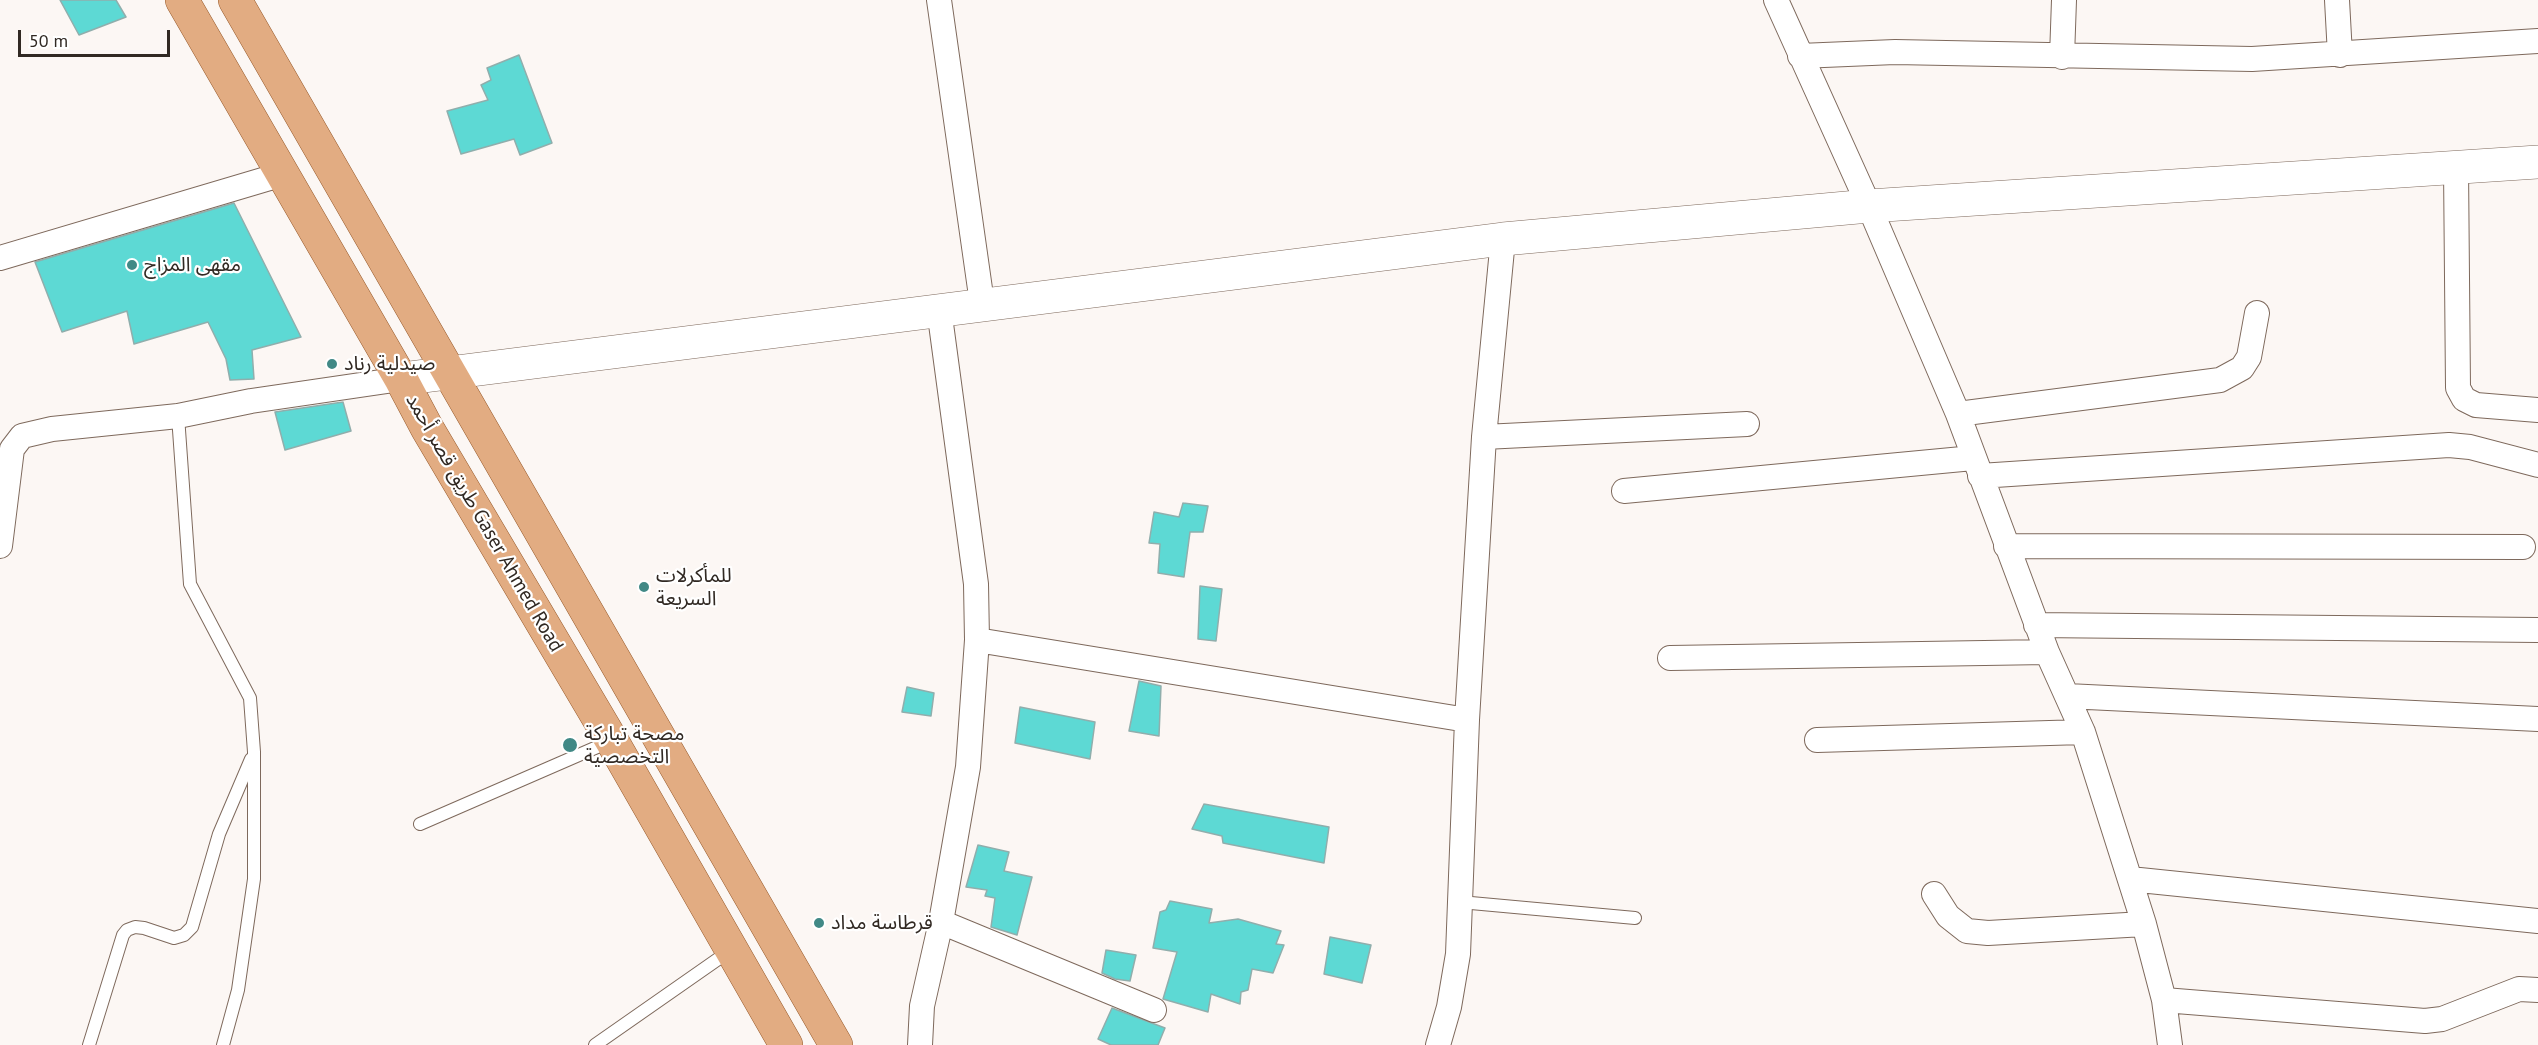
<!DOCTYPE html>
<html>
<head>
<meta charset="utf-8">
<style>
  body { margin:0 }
  #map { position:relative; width:2538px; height:1045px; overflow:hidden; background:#fcf7f4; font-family:"PT Sans",sans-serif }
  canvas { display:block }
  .scale { position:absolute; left:18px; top:30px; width:152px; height:27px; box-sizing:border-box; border:3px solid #312923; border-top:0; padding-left:8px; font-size:18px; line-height:21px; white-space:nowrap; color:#312923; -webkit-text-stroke:4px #fff; paint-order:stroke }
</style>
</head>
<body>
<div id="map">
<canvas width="2538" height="1045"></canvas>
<div class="scale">50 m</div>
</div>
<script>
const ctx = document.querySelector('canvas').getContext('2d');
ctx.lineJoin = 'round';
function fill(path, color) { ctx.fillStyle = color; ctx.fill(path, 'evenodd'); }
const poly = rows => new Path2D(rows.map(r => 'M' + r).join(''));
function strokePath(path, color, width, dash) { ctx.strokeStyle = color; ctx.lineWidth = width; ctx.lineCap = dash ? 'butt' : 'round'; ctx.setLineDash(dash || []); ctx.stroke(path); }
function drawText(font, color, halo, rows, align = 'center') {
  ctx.font = font + ' "PT Sans","Noto Sans Arabic",sans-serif'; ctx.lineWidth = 4.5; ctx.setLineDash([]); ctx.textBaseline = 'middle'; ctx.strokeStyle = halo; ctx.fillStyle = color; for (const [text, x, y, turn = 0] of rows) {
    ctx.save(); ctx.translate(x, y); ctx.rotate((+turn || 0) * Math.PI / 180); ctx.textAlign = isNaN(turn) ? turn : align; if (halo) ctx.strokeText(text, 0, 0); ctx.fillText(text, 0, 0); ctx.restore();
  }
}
const building = poly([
  [60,0,116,0,126,17,79,35,60,0],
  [519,55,552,143,520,155,514,139,461,154,447,111,488,100,481,85,491,80,487,68,519,55],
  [234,203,301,337,252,350,254,379,230,380,226,359,208,322,134,344,127,311,62,332,35,262,234,203],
  [343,402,351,431,285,450,275,412,343,402],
  [1183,503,1208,506,1203,532,1190,532,1184,577,1158,573,1160,544,1149,543,1154,512,1179,517,1183,503],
  [1200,586,1222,589,1216,641,1198,639,1200,586],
  [1139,681,1161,686,1159,736,1129,731,1139,681],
  [907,687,934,693,931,716,902,712,907,687],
  [1020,707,1095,722,1090,759,1015,743,1020,707],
  [1204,804,1329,827,1324,863,1223,843,1222,836,1192,829,1204,804],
  [978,845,1009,852,1004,871,1032,877,1017,935,991,927,995,898,985,896,987,890,966,887,978,845],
  [1170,901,1212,909,1209,923,1238,919,1281,931,1276,944,1284,945,1273,973,1252,969,1248,990,1241,992,1240,1004,1211,994,1208,1012,1163,999,1177,952,1153,948,1160,912,1166,910,1170,901],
  [1330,937,1371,945,1362,983,1324,974,1330,937],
  [1106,950,1136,955,1130,981,1115,979,1102,973,1106,950],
  [1112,1008,1165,1028,1158,1045,1111,1045,1098,1039,1112,1008]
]);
const lane = poly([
  [178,416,190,584,250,698,254,752,254,879,238,990,223,1045],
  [420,824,611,741],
  [1460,902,1635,918],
  [89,1045,123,935,127,930,135,927,144,928,174,938,184,935,192,927,219,834,251,759],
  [595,1045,731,950]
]);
const street = poly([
  [939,0,982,303],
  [1776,0,1869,206,1958,414,2047,652,2083,732,2144,924,2164,1000,2170,1045],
  [2337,0,2340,55],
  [1800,56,1895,52,2252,59,2538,41],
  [2062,57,2064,0],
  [2456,167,2458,388,2464,399,2476,405,2538,410],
  [0,258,283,174],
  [1958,414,2220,380,2242,368,2249,357,2257,313],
  [1484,437,1747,424],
  [1980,476,2449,445,2470,447,2538,465],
  [1624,491,1973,458],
  [0,546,12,449,22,436,52,429,178,416,251,401,401,379],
  [2006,546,2523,547],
  [2036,625,2538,630],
  [977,640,1467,720],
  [1670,658,2047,652],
  [2067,696,2538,719],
  [1817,740,2083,732],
  [2130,879,2538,921],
  [1934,894,1948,916,1967,931,1988,933,2144,924],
  [941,922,1154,1010],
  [2164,1000,2425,1021,2442,1019,2519,989,2538,990],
  [920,1045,922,1006,941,922,968,767,977,640,976,584,939,309],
  [1438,1045,1449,1007,1458,954,1467,720,1484,437,1503,239]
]);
const secondary = poly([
  [401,379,1503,239,1869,206,2538,162]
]);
const primary = poly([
  [182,0,401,379,427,428,612,741,786,1045],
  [235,0,836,1045]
]);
const markers = [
  [132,265,6,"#418986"],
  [332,364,6,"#418986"],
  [644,587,6,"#418986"],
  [570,745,8,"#418986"],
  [819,923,6,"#418986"]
];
const poiNames = [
  ["مقهى المزاج",144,265],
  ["صيدلية رناد",344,364],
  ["للمأكرلات",656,576],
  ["السريعة",656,599],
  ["مصحة تباركة",584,734],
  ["التخصصية",584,757],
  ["قرطاسة مداد",831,923]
];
const streetNames = [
  ["طريق قصر أحمد Gaser Ahmed Road",484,523,60]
];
fill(building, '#5dd9d4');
strokePath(building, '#90aeac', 1.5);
strokePath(lane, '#7e695c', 14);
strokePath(street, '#7e695c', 26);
strokePath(secondary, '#7e695c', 34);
strokePath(primary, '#975a2b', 34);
strokePath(lane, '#fff', 12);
strokePath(street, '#fff', 24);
strokePath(secondary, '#fff', 33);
strokePath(primary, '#e2ac82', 33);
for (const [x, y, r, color] of markers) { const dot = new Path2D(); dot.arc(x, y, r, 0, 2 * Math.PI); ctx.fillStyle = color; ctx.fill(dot); strokePath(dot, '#fff', 2); }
drawText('20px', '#312923', '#fff', poiNames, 'left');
drawText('20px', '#312923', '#fff', streetNames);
</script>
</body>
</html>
